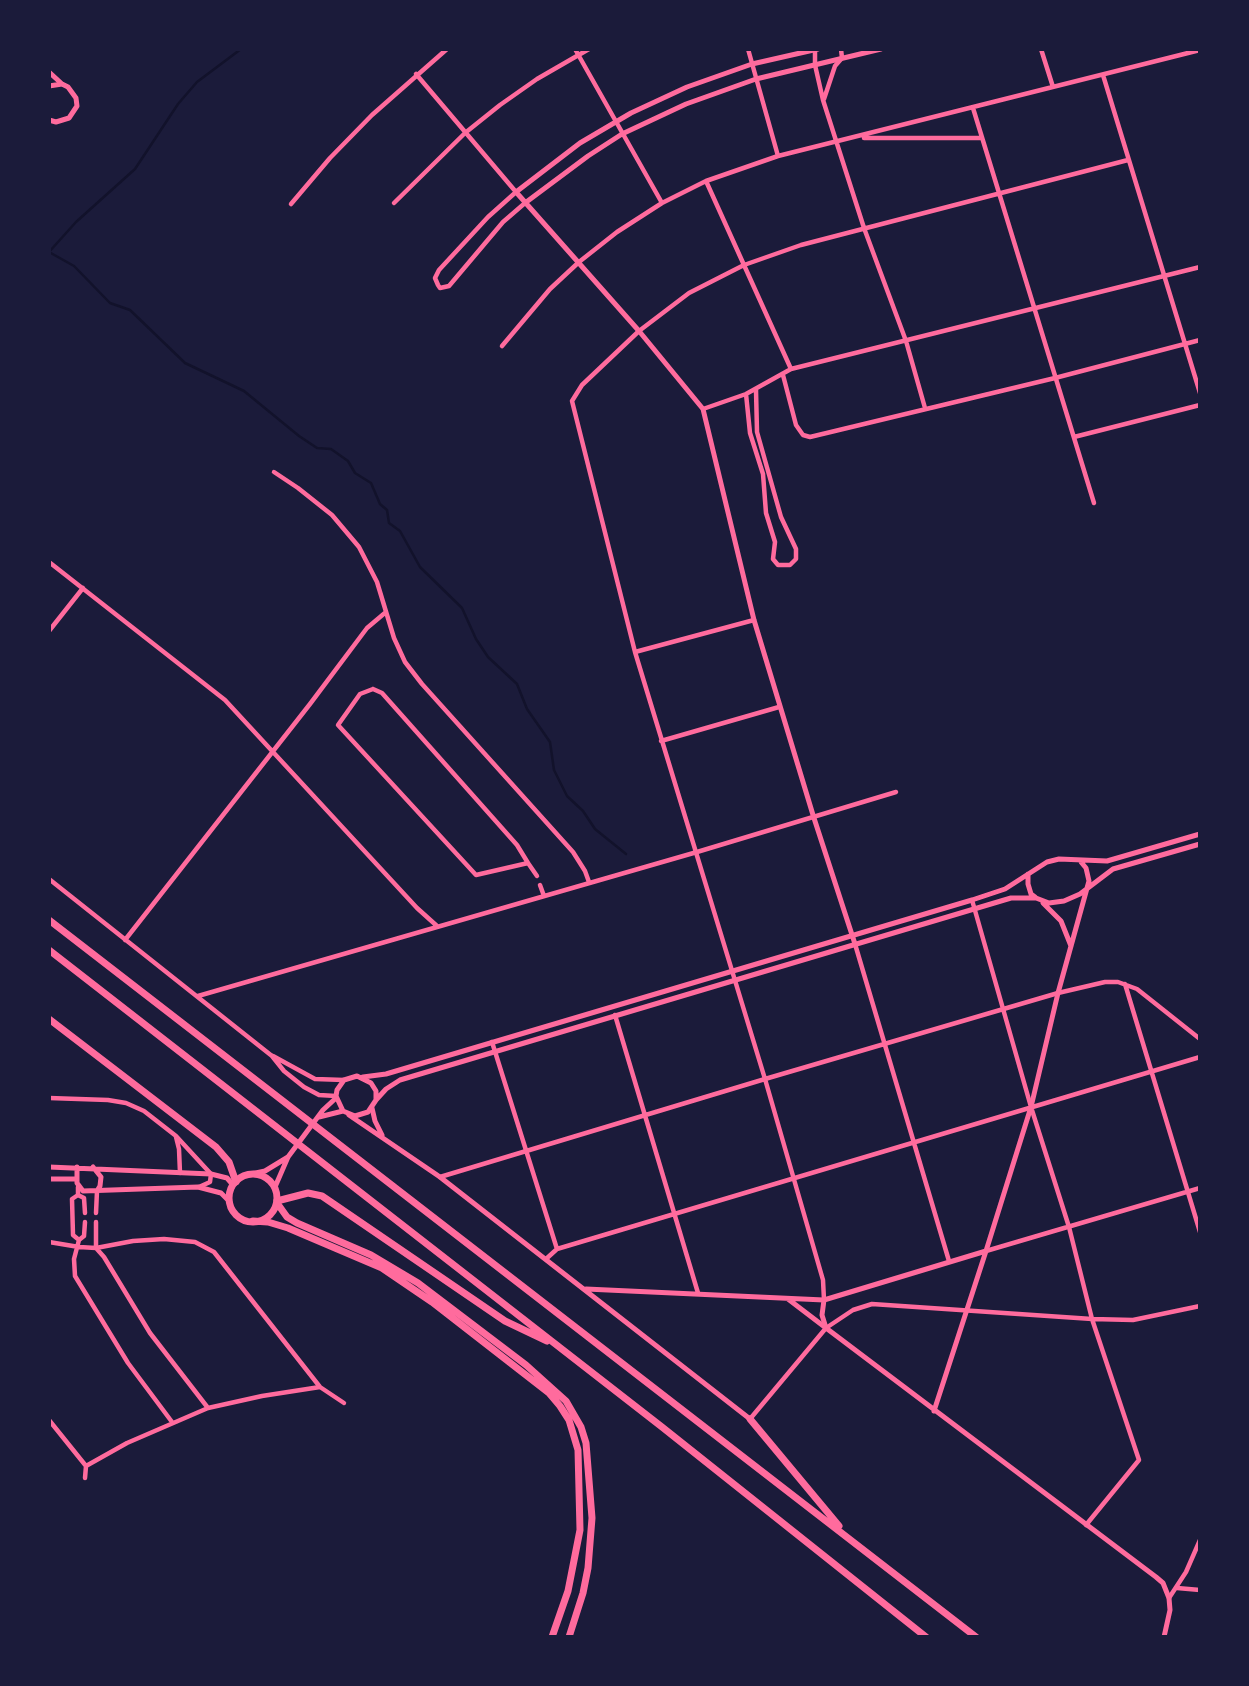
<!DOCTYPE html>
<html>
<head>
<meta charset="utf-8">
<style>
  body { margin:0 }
  #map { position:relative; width:1249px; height:1686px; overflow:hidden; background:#1b1b3a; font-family:"PT Sans",sans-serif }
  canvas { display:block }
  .frame { position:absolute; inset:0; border:51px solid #1b1b3a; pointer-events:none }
</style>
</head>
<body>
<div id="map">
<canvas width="1249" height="1686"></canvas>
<div class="frame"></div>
</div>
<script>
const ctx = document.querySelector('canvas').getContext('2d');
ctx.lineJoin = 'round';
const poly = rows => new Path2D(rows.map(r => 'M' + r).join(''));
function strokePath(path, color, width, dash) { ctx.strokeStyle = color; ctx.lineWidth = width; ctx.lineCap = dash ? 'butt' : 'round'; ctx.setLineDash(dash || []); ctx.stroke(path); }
const stream = poly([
  [241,49,197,82,178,104,135,169,76,222,49,252,74,266,110,303,130,310,185,363,244,391,299,436,317,448,331,449,348,461,355,473,371,483,380,504,387,510,389,523,400,531,420,567,462,608,476,639,488,657,517,684,527,709,550,742,554,770,567,796,583,811,595,829,626,854]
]);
const minor = poly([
  [575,49,662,203],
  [748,49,778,156],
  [815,49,815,65,823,100,864,228,906,341,925,408],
  [1041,49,1053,87],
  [416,74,516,192,488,217,439,270,435,278,438,285,440,288,449,286,503,222,525,203],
  [1103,75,1200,393],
  [824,99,835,66,842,58,841,49],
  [973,108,1094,503],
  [864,138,982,138],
  [706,181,791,369],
  [394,203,465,133,500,105,537,79,589,49],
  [291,204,330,158,372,115,447,49],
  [502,346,550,289,579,262,617,232,662,203,706,181,778,156,1200,50],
  [783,375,796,425,803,435,810,437,1055,378,1200,340],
  [746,394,750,433,763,474,766,513,775,542,773,559,778,565,790,565,796,559,796,549,781,517,757,432,756,390],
  [703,409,746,394,791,369,1200,267],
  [1074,437,1200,405],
  [274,472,298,488,332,515,359,547,377,582,394,638,405,662,422,684,573,852,585,871,589,882],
  [49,562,225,700,417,908,437,926],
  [49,631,83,588],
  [635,652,754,620],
  [373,689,382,693,517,845,528,863,476,875,338,725,360,694,373,689],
  [661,741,779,707],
  [528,863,537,876],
  [49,879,272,1056,284,1071,304,1087,319,1095,336,1096],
  [540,885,544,896],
  [972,900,1031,1107,1069,1227,1092,1319,1139,1460,1086,1525],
  [125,940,310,704,367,628,386,612],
  [855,944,949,1261],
  [1125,984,1200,1232],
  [198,996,697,852,896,792],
  [615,1015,698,1293],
  [492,1042,557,1249],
  [273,1056,315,1079,344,1080],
  [49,1098,108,1100,126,1103,144,1111,176,1136,211,1174,210,1182,199,1187],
  [176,1137,179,1149,180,1173],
  [440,1177,765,1079,1058,993,1105,982,1118,982,1137,989,1200,1039],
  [78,1187,78,1195,72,1199,73,1235,79,1240],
  [78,1195,84,1198,85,1213],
  [96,1213,97,1191],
  [85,1222,84,1236,79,1240,74,1259,75,1276,128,1363,172,1422],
  [96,1222,96,1248,104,1257,150,1333,208,1408],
  [49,1242,79,1247,96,1248,133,1241,164,1239,195,1242,214,1252,320,1387,344,1403],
  [986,1251,1200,1188],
  [546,1259,557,1249,1200,1057],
  [824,1300,823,1280,765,1079,635,652,572,401,582,385,639,331,689,293,744,265,801,245,1128,160],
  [750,1419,826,1328,853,1310,872,1304,1092,1319,1133,1320,1200,1306],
  [49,1420,86,1466],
  [86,1466,127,1443,208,1408,262,1396,320,1387],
  [85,1478,86,1466],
  [1177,1588,1200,1590],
  [1169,1598,1186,1572,1200,1540]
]);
const tertiary = poly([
  [818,49,752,64,687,87,631,113,580,143,516,192,639,331,703,409,754,620,813,815,855,944],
  [49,72,62,84],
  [49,86,62,84,68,87,76,98,77,106,69,118,56,122,49,120],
  [525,203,588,156,622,134,686,104,756,79,881,49],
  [372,1108,375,1121,382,1135],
  [349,1115,440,1177,750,1419],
  [49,1167,211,1174,227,1178,233,1185],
  [77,1167,77,1183,83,1191,198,1187,221,1193,230,1202],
  [93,1167,101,1177,100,1186,97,1191],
  [49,1179,76,1179],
  [586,1289,824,1300],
  [788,1299,826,1328]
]);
const secondary = poly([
  [1028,874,1028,884,1031,894,1035,897],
  [1043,903,1061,921,1071,946],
  [363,1077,386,1074,972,900,1005,889,1047,862,1059,859,1107,861,1200,834],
  [376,1100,386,1089,400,1080,1011,898,1036,898,1049,903,1064,901,1080,894,1113,869,1200,844],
  [319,1117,343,1111,355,1116,368,1112,376,1100,376,1091,371,1083,357,1076,344,1080,337,1090,336,1096,343,1111],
  [251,1174,265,1171,288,1157],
  [275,1187,288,1157,323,1110,336,1098],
  [986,1251,824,1300,822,1315,826,1328,1156,1577,1163,1583,1169,1598,1170,1610,1164,1637],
  [934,1411,986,1251,1031,1107,1058,993,1089,881,1086,868,1081,862]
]);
const trunk = poly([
  '229 1198a24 24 0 1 1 48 0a24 24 0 1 1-48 0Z',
  [277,1203,287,1217,297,1223,371,1255,418,1283,526,1365,566,1401,581,1427,586,1443,592,1518,588,1568,583,1593,569,1637],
  [253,1221,268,1222,288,1228,382,1268,432,1302,549,1393,560,1406,569,1420,578,1450,580,1530,568,1591,552,1637]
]);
const motorway = poly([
  [49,920,976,1637],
  [49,950,662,1427,926,1637],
  [49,1019,216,1147,229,1162,236,1182],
  [277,1201,308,1193,322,1196,505,1321,547,1341],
  [750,1419,839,1526]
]);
strokePath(stream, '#12122b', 2.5);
strokePath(minor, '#ff6b9d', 4.5);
strokePath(tertiary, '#ff6b9d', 5);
strokePath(secondary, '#ff6b9d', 5);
strokePath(trunk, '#ff6b9d', 7);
strokePath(motorway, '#ff6b9d', 7);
</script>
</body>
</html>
